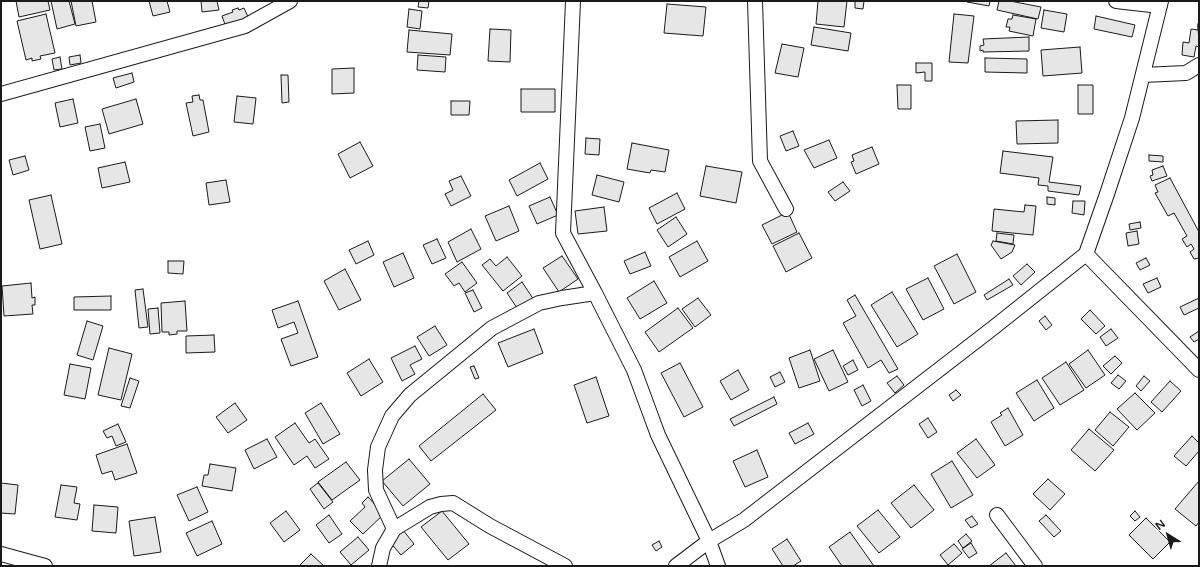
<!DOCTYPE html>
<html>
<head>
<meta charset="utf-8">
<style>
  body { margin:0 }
  #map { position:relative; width:1200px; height:567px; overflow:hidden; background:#fff; font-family:"Varela Round",sans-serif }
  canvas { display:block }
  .frame { position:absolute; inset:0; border:2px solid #1a1a1a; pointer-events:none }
  .north { position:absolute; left:1148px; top:515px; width:40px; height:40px; -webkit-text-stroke:3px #fff; paint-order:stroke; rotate:323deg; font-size:11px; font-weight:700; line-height:16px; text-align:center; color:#1a1a1a }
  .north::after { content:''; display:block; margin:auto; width:14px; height:18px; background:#1a1a1a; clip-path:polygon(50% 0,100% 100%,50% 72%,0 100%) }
</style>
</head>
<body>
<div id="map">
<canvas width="1200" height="567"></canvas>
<div class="frame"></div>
<div class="north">N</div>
</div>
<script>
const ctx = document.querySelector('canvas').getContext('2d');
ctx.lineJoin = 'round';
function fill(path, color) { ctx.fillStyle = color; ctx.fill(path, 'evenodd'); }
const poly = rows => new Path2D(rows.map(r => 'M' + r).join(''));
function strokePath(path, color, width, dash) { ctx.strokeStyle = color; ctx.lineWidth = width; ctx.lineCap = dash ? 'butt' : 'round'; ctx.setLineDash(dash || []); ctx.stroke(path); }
const building = poly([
  [16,1,48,1,50,10,19,17,16,1],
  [51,1,69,1,75,24,57,29,51,1],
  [71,1,92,1,96,22,76,26,71,1],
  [149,1,167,1,170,12,153,16,149,1],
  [201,1,217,1,219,10,202,12,201,1],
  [419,1,429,1,428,8,418,7,419,1],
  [818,1,847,1,844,27,816,24,818,1],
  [855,1,864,1,863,9,855,8,855,1],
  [967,1,990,1,989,6,967,2,967,1],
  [999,1,1010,1,1041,7,1038,19,997,10,999,1],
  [667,4,706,7,703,36,664,33,667,4],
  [238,8,239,10,244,8,249,19,227,30,222,16,233,12,232,10,238,8],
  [409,9,422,11,420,29,407,27,409,9],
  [1044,10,1067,14,1064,32,1041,28,1044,10],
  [46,14,55,53,40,56,41,59,32,61,32,58,26,60,17,21,46,14],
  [954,14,974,16,968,63,949,62,954,14],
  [1013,15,1036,19,1033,36,1009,31,1010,27,1006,27,1008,19,1012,19,1013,15],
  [1096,16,1135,25,1132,37,1094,29,1096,16],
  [1198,24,1199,47,1196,46,1194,57,1182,55,1183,42,1189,43,1191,29,1198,30,1198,24],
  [814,27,851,33,848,51,811,45,814,27],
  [490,29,511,30,510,62,488,61,490,29],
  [409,30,452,34,450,55,407,52,409,30],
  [1029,37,1029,51,983,52,983,50,980,51,980,46,984,45,983,39,1029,37],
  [782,44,804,48,798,77,775,73,782,44],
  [1080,47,1082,73,1043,76,1041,50,1080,47],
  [80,55,81,63,70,65,69,57,80,55],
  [418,55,446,57,445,72,417,70,418,55],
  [60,57,62,69,54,70,52,59,60,57],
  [985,58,1027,59,1027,73,985,72,985,58],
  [916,63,932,63,932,81,925,81,925,72,916,73,916,63],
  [354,68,354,93,332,94,332,69,354,68],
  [132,73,134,82,116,88,113,78,132,73],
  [281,75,288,75,289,102,282,103,281,75],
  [897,85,911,85,911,109,898,109,897,85],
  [1078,85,1093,85,1093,114,1078,114,1078,85],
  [521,89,555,89,555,112,521,112,521,89],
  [199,95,200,100,203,100,209,132,193,136,186,103,193,102,192,96,199,95],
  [237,96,256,98,253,124,234,122,237,96],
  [73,99,78,123,60,127,55,103,73,99],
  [136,99,143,124,109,134,102,109,136,99],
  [451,101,470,101,469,115,451,115,451,101],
  [1058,120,1058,143,1017,144,1016,121,1058,120],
  [100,124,105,148,90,151,85,127,100,124],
  [793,131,799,146,786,151,780,136,793,131],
  [586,138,600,139,599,155,585,154,586,138],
  [829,140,837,158,814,168,804,150,829,140],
  [360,142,373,166,350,178,338,154,360,142],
  [632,143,669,150,665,172,651,170,650,173,627,169,632,143],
  [872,147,879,164,856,174,851,162,854,161,852,155,872,147],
  [1003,151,1053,157,1049,182,1081,186,1079,195,1048,191,1048,186,1038,185,1039,178,1000,173,1003,151],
  [1149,155,1163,156,1163,162,1149,161,1149,155],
  [25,156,29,170,13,175,9,160,25,156],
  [125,162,130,182,102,188,98,168,125,162],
  [540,163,548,179,517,196,509,180,540,163],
  [706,166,742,172,736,203,700,196,706,166],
  [1163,166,1167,176,1152,181,1150,176,1153,175,1152,170,1163,166],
  [597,175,624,182,619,202,592,195,597,175],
  [461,176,471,196,451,206,445,194,453,190,449,181,461,176],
  [1170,178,1199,232,1199,258,1194,259,1190,252,1194,249,1191,244,1187,247,1182,239,1187,236,1174,213,1168,216,1155,193,1158,192,1155,185,1170,178],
  [226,180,230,202,209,205,206,183,226,180],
  [843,182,850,191,835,201,828,192,843,182],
  [677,193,685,209,657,224,649,208,677,193],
  [51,195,62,244,40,249,29,200,51,195],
  [550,197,558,215,537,224,529,206,550,197],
  [1047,197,1055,198,1055,205,1047,204,1047,197],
  [1073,201,1085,201,1084,215,1072,213,1073,201],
  [1025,205,1036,206,1033,235,992,231,994,209,1024,212,1025,205],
  [509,206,519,231,496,241,485,216,509,206],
  [604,207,607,231,578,234,575,211,604,207],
  [788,212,797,232,772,244,762,225,788,212],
  [676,217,687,234,668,247,657,230,676,217],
  [1140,222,1141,228,1130,230,1129,224,1140,222],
  [471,229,481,249,457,262,448,242,471,229],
  [1137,231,1139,244,1128,246,1126,233,1137,231],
  [799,233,812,258,786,272,773,246,799,233],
  [997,233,1014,235,1013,244,996,241,997,233],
  [437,239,446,258,432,264,423,245,437,239],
  [368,241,374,255,356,264,349,250,368,241],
  [697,241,708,261,680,277,669,257,697,241],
  [993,241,1015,245,1012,252,1001,259,991,245,993,241],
  [645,252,651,266,630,274,624,261,645,252],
  [403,253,414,278,394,287,383,262,403,253],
  [957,254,976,292,954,304,934,266,957,254],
  [562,256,578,279,559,292,543,268,562,256],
  [507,257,522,276,503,291,482,265,490,259,496,266,507,257],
  [1146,258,1150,265,1140,270,1136,263,1146,258],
  [168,261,184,261,183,274,168,273,168,261],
  [462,262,477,283,465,292,459,283,454,286,445,274,462,262],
  [1027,264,1035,272,1021,285,1013,276,1027,264],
  [345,269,361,300,339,310,324,281,345,269],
  [928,278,944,309,923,320,906,289,928,278],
  [1157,278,1161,287,1148,293,1143,284,1157,278],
  [1009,279,1013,285,987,300,984,295,1009,279],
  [654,281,667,303,640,319,627,298,654,281],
  [522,282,534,300,519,311,507,293,522,282],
  [31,283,32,298,35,297,35,305,32,305,33,314,4,316,2,286,31,283],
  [143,289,148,327,139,328,135,290,143,289],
  [473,290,482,308,474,312,465,293,473,290],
  [892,292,918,334,897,347,871,305,892,292],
  [855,295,898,369,889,373,881,360,868,368,843,323,856,316,847,300,855,295],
  [111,296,111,310,74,310,74,297,111,296],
  [698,298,711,315,695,327,682,309,698,298],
  [1199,298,1199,308,1184,315,1180,307,1199,298],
  [185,301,187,331,177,331,177,334,169,335,169,332,162,332,161,303,185,301],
  [298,301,318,357,291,366,281,339,298,333,294,322,278,328,272,310,298,301],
  [158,308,160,333,150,334,148,309,158,308],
  [678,308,693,328,659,352,645,332,678,308],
  [1090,310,1105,326,1096,334,1081,319,1090,310],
  [1045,316,1052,325,1046,330,1039,321,1045,316],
  [87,321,103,326,93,360,77,355,87,321],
  [435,326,447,345,429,356,417,337,435,326],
  [534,329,543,353,508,367,498,343,534,329],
  [1111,329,1118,338,1106,346,1100,337,1111,329],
  [1199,331,1199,339,1194,342,1190,337,1199,331],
  [214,335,215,352,186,353,186,336,214,335],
  [415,346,422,359,410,365,415,374,402,381,391,358,415,346],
  [109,348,132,354,121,400,98,395,109,348],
  [810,350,820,381,799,388,789,358,810,350],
  [833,350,848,382,829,391,814,359,833,350],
  [1088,350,1105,375,1086,388,1069,364,1088,350],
  [1115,356,1122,363,1111,374,1103,366,1115,356],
  [369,359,383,382,361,396,347,373,369,359],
  [853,360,858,370,848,375,843,366,853,360],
  [1066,362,1084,390,1060,405,1042,378,1066,362],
  [680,363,703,407,684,417,661,373,680,363],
  [70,364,91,368,85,399,64,395,70,364],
  [474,366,479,378,475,379,470,367,474,366],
  [738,370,749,390,731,400,720,381,738,370],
  [780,372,785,382,775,387,770,377,780,372],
  [1118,375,1126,381,1119,389,1111,383,1118,375],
  [897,376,904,385,895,393,887,383,897,376],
  [1144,376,1150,381,1141,391,1136,386,1144,376],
  [596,377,609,416,587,423,574,385,596,377],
  [130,378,139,381,130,408,121,406,130,378],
  [1037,380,1054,408,1034,421,1016,393,1037,380],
  [1170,381,1181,391,1162,412,1151,402,1170,381],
  [863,385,871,401,862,406,854,390,863,385],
  [956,390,961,395,953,401,949,395,956,390],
  [1135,393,1155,413,1137,430,1117,409,1135,393],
  [483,394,496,410,431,461,419,446,483,394],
  [774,397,777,404,734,426,730,419,774,397],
  [235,403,247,420,228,433,216,417,235,403],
  [321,403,340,434,323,444,305,413,321,403],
  [1008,408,1023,435,1005,446,991,422,1002,415,1000,413,1008,408],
  [1110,412,1129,427,1113,446,1095,430,1110,412],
  [928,418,937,432,928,438,919,424,928,418],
  [295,423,309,443,315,439,329,459,315,468,307,456,294,465,275,437,295,423],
  [808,423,814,434,795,444,789,433,808,423],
  [118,424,126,442,116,446,112,436,107,438,103,431,118,424],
  [1089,429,1114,450,1095,471,1071,450,1089,429],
  [1192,436,1199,443,1199,451,1186,466,1174,456,1192,436],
  [267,439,277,457,254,469,245,450,267,439],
  [976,439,995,465,977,478,957,453,976,439],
  [127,444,137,473,115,480,112,471,102,474,96,455,127,444],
  [757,450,768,477,745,487,733,461,757,450],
  [409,459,430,484,403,506,382,481,409,459],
  [952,461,973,495,951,508,931,474,952,461],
  [346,462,360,480,332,500,318,482,346,462],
  [210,464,236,468,232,491,202,486,204,475,208,475,210,464],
  [1048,479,1065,494,1050,510,1033,494,1048,479],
  [1199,481,1199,522,1196,526,1175,509,1199,481],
  [1,483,18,485,15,514,1,513,1,483],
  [318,483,333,502,324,509,310,489,318,483],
  [61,485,77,487,74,503,80,504,77,520,55,517,61,485],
  [914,485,934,510,911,528,891,503,914,485],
  [197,487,208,512,189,521,177,495,197,487],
  [368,497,384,514,363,534,350,521,365,507,362,503,368,497],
  [94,505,118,507,116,533,92,531,94,505],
  [878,510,900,537,879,553,857,526,878,510],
  [286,511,300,530,284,542,270,523,286,511],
  [442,511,469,544,448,560,421,527,442,511],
  [1135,511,1140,517,1135,521,1130,516,1135,511],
  [329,515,342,534,329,543,316,525,329,515],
  [1046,515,1061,531,1054,537,1039,521,1046,515],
  [972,516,978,524,971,528,965,520,972,516],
  [155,517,161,552,134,556,129,521,155,517],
  [1146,518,1170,542,1153,559,1129,535,1146,518],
  [212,521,222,544,197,556,186,533,212,521],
  [403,530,414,544,401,555,389,541,403,530],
  [850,532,874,566,842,566,829,547,850,532],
  [966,534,972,541,963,548,958,541,966,534],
  [358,537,369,550,351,565,340,552,358,537],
  [787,539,801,561,793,566,783,566,772,549,787,539],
  [659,541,662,547,656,551,652,545,659,541],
  [971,543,977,553,969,558,962,549,971,543],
  [954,544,962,553,948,565,940,555,954,544],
  [1006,553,1016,566,989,566,1006,553],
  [311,554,324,566,299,566,311,554]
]);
const street = poly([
  [573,1,563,233,595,293],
  [755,1,760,161,786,209],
  [1116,1,1160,6],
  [1143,75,1186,73,1199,65],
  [1,94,245,26,290,1],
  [1086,254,1199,370],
  [997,515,1035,566],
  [394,529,376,490,375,470,378,447,392,416,410,395,492,328,539,303,562,298,595,293,634,370,658,435,709,541,718,566],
  [1,554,45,566],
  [379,566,383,548,394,529,430,507,441,504,453,503,490,526,565,566],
  [676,566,709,541,744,520,993,328,1086,254,1107,194,1132,118,1161,1]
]);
fill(building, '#e6e6e6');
strokePath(building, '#1a1a1a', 1);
strokePath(street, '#1a1a1a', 16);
strokePath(street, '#fff', 14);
</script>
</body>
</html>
